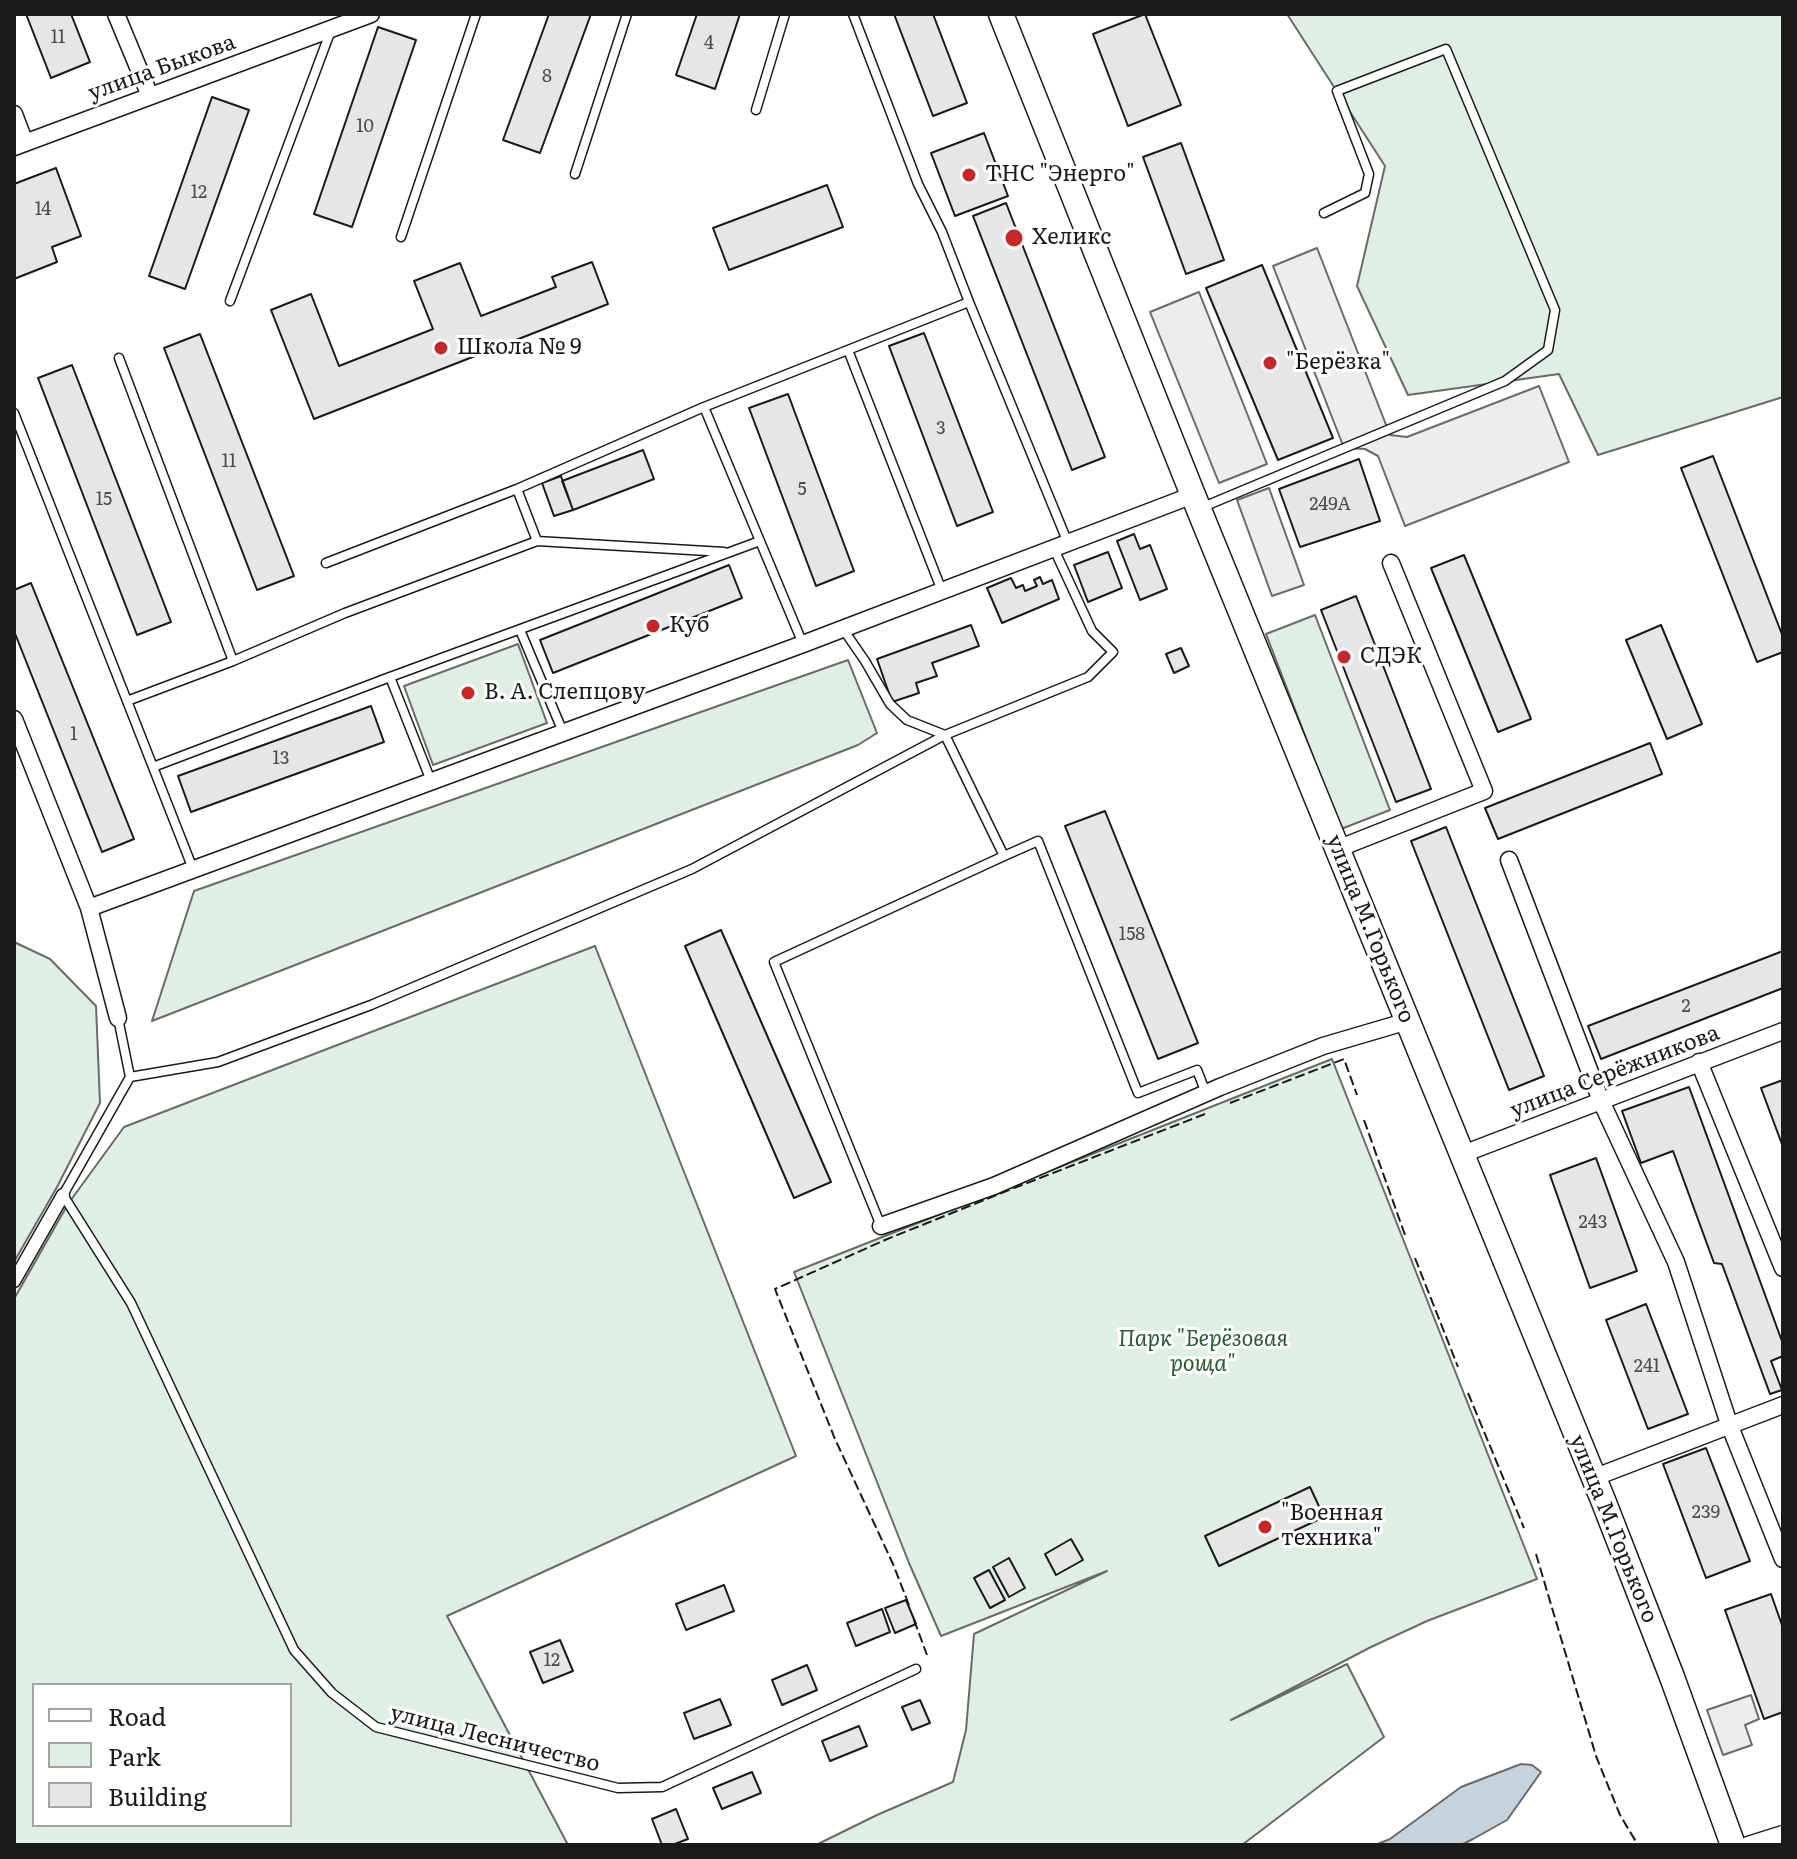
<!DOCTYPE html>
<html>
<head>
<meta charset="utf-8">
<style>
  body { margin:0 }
  #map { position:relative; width:1797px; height:1859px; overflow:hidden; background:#fff; font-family:Literata,serif }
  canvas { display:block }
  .frame { position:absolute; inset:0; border:16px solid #1a1a1a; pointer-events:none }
  .legend { position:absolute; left:32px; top:1683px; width:260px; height:144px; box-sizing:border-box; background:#fff; border:2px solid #a3a3a3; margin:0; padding:10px 14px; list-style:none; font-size:24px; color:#1a1a1a }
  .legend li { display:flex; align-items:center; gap:16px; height:40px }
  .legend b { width:40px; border:2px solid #a3a3a3 }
</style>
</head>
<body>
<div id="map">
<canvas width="1797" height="1859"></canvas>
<div class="frame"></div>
<ul class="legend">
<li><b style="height:10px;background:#fff"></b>Road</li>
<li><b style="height:22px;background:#e0efe3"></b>Park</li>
<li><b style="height:22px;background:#e6e6e6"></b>Building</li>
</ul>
</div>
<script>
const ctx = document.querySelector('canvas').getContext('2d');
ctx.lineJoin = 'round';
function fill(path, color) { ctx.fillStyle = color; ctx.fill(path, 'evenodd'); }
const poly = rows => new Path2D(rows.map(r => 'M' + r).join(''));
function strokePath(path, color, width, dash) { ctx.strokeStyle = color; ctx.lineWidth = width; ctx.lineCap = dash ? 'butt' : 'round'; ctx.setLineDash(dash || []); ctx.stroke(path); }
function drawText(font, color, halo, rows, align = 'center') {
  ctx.font = font + ' Literata,serif'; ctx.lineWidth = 6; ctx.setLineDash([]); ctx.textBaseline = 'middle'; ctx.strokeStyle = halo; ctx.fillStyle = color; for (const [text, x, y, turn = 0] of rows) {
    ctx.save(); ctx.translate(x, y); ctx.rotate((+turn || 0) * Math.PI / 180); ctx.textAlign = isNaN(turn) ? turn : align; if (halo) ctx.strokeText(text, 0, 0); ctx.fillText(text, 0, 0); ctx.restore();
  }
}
const green = poly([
  [1287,14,1783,14,1783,397,1598,455,1559,374,1408,395,1357,286,1385,166,1287,14],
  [1315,615,1390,810,1341,829,1266,634,1315,615],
  [518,644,547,723,433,765,404,686,518,644],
  [848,660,877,733,858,745,152,1021,194,891,848,660],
  [14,942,50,959,96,1006,100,1103,57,1187,14,1262,14,942],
  [595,946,796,1456,447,1616,568,1845,14,1845,14,1299,68,1204,124,1127,595,946],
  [34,1685,290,1685,290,1825,34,1825,34,1685],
  [1332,1059,1537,1579,1427,1621,1371,1647,1231,1720,1347,1664,1384,1737,1242,1845,816,1845,877,1815,953,1782,966,1730,974,1634,1107,1571,941,1636,909,1563,794,1272,1332,1059]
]);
const parking = poly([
  [1317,248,1390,435,1407,437,1539,386,1569,462,1405,526,1378,456,1365,449,1344,448,1273,266,1317,248],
  [1199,292,1267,464,1219,483,1150,312,1199,292],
  [1269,488,1304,585,1272,596,1237,500,1269,488],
  [1751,1695,1759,1719,1745,1725,1752,1745,1723,1755,1707,1710,1751,1695]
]);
const water = poly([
  [1521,1764,1532,1765,1541,1772,1507,1820,1473,1839,1461,1845,1375,1845,1390,1839,1461,1787,1521,1764]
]);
const building = poly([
  [26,14,71,14,90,62,51,78,26,14],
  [549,14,591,14,540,153,503,140,549,14],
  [697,14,740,14,715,89,676,75,697,14],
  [894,14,933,14,967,103,933,116,894,14],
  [1145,14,1181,105,1128,126,1093,34,1145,14],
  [378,27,416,40,352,227,314,214,378,27],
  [212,97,249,110,185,289,149,276,212,97],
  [984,133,1008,196,955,216,931,153,984,133],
  [1181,143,1224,260,1186,274,1143,157,1181,143],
  [56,168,81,236,52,247,57,262,14,279,14,184,56,168],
  [827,185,843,227,729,270,713,228,827,185],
  [1006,203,1105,457,1072,470,973,216,1006,203],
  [592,262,608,304,314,419,271,310,311,294,339,366,433,329,414,281,460,263,481,316,556,287,552,277,592,262],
  [1262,265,1333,438,1278,460,1206,288,1262,265],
  [924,333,993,512,957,526,889,346,924,333],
  [200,334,294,576,257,590,164,348,200,334],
  [72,365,171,622,137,635,38,378,72,365],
  [788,394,854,571,816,586,749,408,788,394],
  [643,450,654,479,573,510,562,481,643,450],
  [1713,456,1783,637,1783,652,1757,662,1681,468,1713,456],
  [1359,459,1380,521,1300,547,1279,489,1359,459],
  [561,476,573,510,554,516,542,483,561,476],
  [1134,534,1140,549,1150,545,1167,589,1140,600,1117,541,1134,534],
  [1108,552,1122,588,1088,602,1074,565,1108,552],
  [1464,555,1531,719,1498,732,1431,568,1464,555],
  [729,565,742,598,553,673,540,640,729,565],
  [1040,577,1043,584,1052,580,1059,599,1002,623,987,588,1011,578,1016,588,1023,585,1025,591,1037,586,1034,580,1040,577],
  [31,583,134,839,102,852,14,631,14,590,31,583],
  [1356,596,1431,789,1396,802,1321,610,1356,596],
  [971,625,979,646,932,663,937,676,916,683,919,693,892,702,877,659,971,625],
  [1661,625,1702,724,1667,739,1626,640,1661,625],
  [1181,648,1189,666,1174,673,1166,654,1181,648],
  [371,706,384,742,191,812,178,776,371,706],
  [1650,743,1662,774,1498,839,1485,808,1650,743],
  [1105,811,1198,1043,1158,1059,1065,826,1105,811],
  [1446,827,1544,1076,1509,1090,1411,841,1446,827],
  [721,930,831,1182,794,1198,685,946,721,930],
  [1783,951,1783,988,1601,1059,1588,1026,1783,951],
  [1783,1080,1783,1147,1761,1088,1783,1080],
  [1689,1087,1783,1344,1783,1356,1771,1361,1782,1390,1770,1394,1722,1264,1714,1263,1673,1151,1641,1163,1622,1111,1689,1087],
  [1596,1158,1637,1271,1590,1288,1550,1175,1596,1158],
  [1646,1304,1688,1414,1648,1429,1606,1320,1646,1304],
  [1706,1448,1750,1561,1706,1578,1663,1464,1706,1448],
  [1310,1487,1324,1517,1219,1566,1205,1536,1310,1487],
  [1071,1539,1083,1560,1056,1575,1045,1554,1071,1539],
  [1009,1558,1025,1588,1009,1597,993,1567,1009,1558],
  [989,1570,1005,1600,990,1608,974,1578,989,1570],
  [724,1585,734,1611,686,1630,676,1604,724,1585],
  [1771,1594,1783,1628,1783,1712,1764,1719,1725,1610,1771,1594],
  [906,1600,916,1624,895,1633,885,1608,906,1600],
  [882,1609,890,1632,856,1646,847,1623,882,1609],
  [560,1640,573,1671,543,1683,530,1652,560,1640],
  [807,1665,817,1690,782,1705,772,1680,807,1665],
  [720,1699,731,1725,694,1739,684,1713,720,1699],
  [920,1700,930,1723,912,1730,902,1707,920,1700],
  [859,1726,867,1746,830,1761,822,1741,859,1726],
  [752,1772,761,1793,722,1809,713,1788,752,1772],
  [676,1809,688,1839,672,1845,662,1845,652,1819,676,1809]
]);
const service = poly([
  [853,14,918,184,942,232,969,302],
  [756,110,785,14],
  [575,174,627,14],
  [401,237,476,14],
  [230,301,331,30],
  [848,350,942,591],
  [119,358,233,661,127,701],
  [704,407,803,644],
  [14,413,193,869],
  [1203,507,1505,381,1548,350,1555,310,1446,49,1337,91,1369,174,1365,193,1324,213],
  [537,541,724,552],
  [326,563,517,489],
  [843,629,865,661,890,704,907,720,945,735,1004,856,774,962,881,1226],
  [520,630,563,732],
  [233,661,345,613,537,541,517,489,704,407,969,302,1068,543],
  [390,677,760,541],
  [153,767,390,677,431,781],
  [1004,856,1038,841,1138,1093,1197,1070,1206,1093],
  [118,1018,130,1077,63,1195,131,1303,294,1650,332,1693,376,1727,618,1788,662,1787,916,1669],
  [130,1077,218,1062,371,1005,692,869,945,735,1088,677,1113,652,1092,631,1054,549]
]);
const pedestrian = poly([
  [14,1281,63,1195]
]);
const minor = poly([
  [116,14,150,96],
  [14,114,25,143],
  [14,147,371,14],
  [14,719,89,908],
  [1337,849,1484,791,1391,563],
  [1509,860,1601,1101,1676,1262,1729,1424,1783,1559],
  [118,1018,89,908,803,644,1193,495],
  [1699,1062,1783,1268],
  [1463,1154,1783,1031],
  [881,1226,994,1186,1220,1087,1323,1046,1408,1021],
  [1593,1478,1783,1405],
  [1748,1845,1783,1834]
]);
const secondary = poly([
  [1001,14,1193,495,1603,1500,1672,1677,1733,1845]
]);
const fence = poly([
  [1230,1103,1344,1059,1357,1095],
  [1364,1120,1405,1235],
  [1415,1258,1458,1367],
  [1468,1393,1524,1528],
  [1536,1554,1596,1756,1620,1815,1638,1845],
  [909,1605,893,1564,835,1439,775,1289,885,1240,1004,1192,1205,1114],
  [914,1620,927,1655]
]);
const markers = [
  [969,175,8,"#c62828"],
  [1014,238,10,"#c62828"],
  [441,348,8,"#c62828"],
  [1270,363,8,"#c62828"],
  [653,626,8,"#c62828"],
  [1344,657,8,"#c62828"],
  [468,693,8,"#c62828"],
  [1265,1527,8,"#c62828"]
];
const numberNames = [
  ["11",58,38],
  ["4",709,44],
  ["8",547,77],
  ["10",365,127],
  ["12",199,193],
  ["14",43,210],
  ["3",941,429],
  ["11",229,462],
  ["5",802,490],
  ["15",104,500],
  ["249А",1330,505],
  ["1",74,735],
  ["13",281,759],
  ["158",1132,935],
  ["2",1686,1007],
  ["243",1593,1223],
  ["241",1647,1367],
  ["239",1706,1513],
  ["12",552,1661]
];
const streetNames = [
  ["улица Быкова",162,68,-20],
  ["улица М.Горького",1370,929,68],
  ["улица Серёжникова",1615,1072,-21],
  ["улица М.Горького",1613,1529,68],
  ["улица Лесничество",495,1739,14]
];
const poiNames = [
  ["ТНС \"Энерго\"",985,175],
  ["Хеликс",1032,238],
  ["Школа № 9",457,348],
  ["\"Берёзка\"",1286,363],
  ["Куб",669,626],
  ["СДЭК",1360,657],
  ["В. А. Слепцову",484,693],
  ["\"Военная",1281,1514],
  ["техника\"",1281,1539]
];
const parkNames = [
  ["Парк \"Берёзовая",1203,1340],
  ["роща\"",1203,1365]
];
fill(green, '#e0efe3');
strokePath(green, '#6a6a6a', 2);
fill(parking, '#ededed');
strokePath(parking, '#6a6a6a', 2);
fill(water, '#c6d2dc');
strokePath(water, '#6a6a6a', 2);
fill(building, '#e6e6e6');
strokePath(building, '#1a1a1a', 2);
strokePath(service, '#1a1a1a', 11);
strokePath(pedestrian, '#1a1a1a', 15);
strokePath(minor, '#1a1a1a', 19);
strokePath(secondary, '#1a1a1a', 27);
strokePath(service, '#fff', 8);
strokePath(pedestrian, '#fff', 12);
strokePath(minor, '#fff', 16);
strokePath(secondary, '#fff', 24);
strokePath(fence, '#1a1a1a', 2, [10, 4]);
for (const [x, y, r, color] of markers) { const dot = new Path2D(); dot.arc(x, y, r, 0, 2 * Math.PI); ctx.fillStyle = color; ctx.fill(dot); strokePath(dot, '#fff', 3); }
drawText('18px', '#4d4d4d', null, numberNames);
drawText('22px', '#1a1a1a', '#fff', streetNames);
drawText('22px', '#1a1a1a', '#fff', poiNames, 'left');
drawText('italic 22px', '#2b5a34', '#fff', parkNames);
</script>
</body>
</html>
